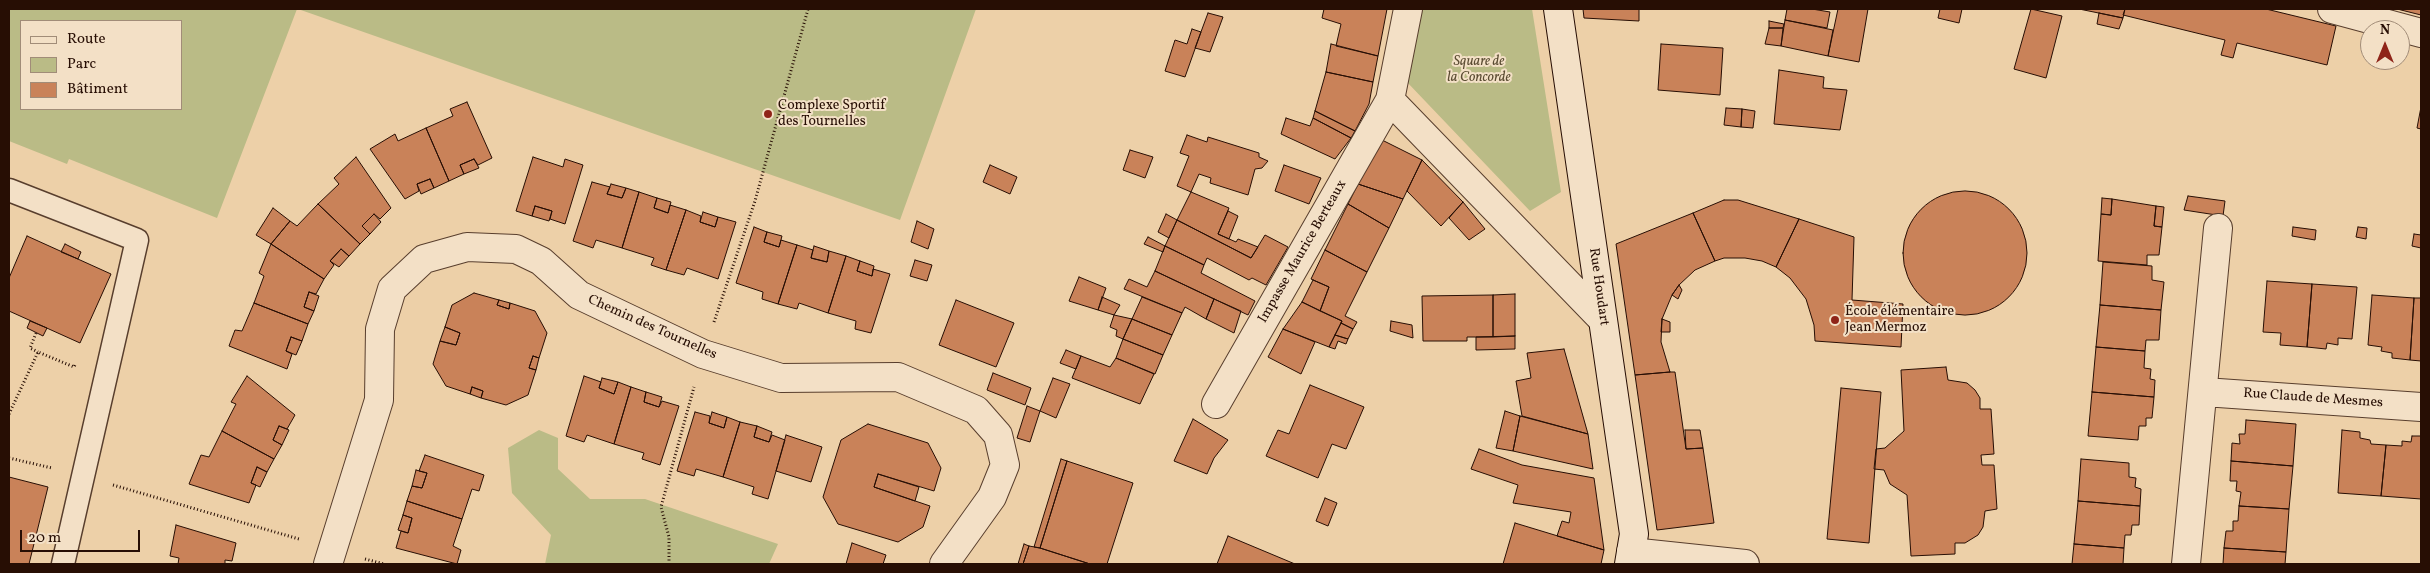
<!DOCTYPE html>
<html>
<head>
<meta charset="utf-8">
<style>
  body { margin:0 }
  #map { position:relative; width:2430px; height:573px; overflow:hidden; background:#edd0a8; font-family:Vollkorn,serif }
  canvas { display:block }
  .frame { position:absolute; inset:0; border:10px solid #270e04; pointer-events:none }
  .legend { position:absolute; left:20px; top:20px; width:162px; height:90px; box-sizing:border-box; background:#f3e0c6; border:1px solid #a18c78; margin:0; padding:6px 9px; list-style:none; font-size:15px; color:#270e04 }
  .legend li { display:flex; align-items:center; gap:10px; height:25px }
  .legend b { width:25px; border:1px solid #a18c78 }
  .north { position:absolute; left:2360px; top:20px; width:50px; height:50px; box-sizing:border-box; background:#f3e0c6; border:1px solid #a18c78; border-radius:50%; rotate:0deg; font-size:14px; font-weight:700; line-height:20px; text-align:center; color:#270e04 }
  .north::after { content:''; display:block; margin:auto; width:18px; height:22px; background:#8f2418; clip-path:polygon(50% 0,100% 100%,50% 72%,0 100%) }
  .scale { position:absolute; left:20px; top:530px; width:120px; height:22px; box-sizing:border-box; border:2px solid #270e04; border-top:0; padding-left:6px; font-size:15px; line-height:18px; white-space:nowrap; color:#270e04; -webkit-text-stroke:4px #f3e0c6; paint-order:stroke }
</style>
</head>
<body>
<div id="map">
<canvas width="2430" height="573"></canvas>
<div class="frame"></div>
<ul class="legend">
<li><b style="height:6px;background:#f3e0c6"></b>Route</li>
<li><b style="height:14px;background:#babb86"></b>Parc</li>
<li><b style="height:14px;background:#c98259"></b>Bâtiment</li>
</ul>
<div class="north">N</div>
<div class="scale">20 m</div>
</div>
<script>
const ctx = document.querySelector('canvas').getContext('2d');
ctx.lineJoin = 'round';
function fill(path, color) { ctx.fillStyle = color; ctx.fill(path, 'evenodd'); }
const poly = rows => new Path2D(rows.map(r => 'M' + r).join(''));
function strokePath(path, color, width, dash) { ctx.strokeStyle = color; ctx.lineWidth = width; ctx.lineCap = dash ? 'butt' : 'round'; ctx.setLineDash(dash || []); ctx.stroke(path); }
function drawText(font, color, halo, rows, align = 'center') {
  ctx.font = font + ' Vollkorn,serif'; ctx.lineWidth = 4; ctx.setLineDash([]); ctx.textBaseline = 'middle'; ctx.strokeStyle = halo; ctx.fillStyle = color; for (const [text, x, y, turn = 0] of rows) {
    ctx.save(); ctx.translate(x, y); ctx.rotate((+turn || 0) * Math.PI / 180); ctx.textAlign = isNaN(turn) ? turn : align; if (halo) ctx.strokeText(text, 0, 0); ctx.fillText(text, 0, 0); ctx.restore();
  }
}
const green = poly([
  [9,9,297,9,217,218,69,159,67,164,9,141],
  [181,21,181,109,21,109,21,21],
  [298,9,976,9,900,220],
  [1420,9,1532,9,1561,192,1530,211,1406,81],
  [539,430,558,438,558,469,590,499,645,499,778,544,769,564,545,564,551,535,512,493,508,448]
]);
const building = poly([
  [1324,9,1387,9,1378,56,1336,46,1341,24,1322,18,1324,9],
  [1583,9,1639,9,1639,21,1584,18,1583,9],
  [1787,9,1812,9,1830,12,1827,28,1785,20,1787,9],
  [1838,9,1868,9,1859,62,1828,56,1838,9],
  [1940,9,1962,9,1959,23,1938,18,1940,9],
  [2031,9,2062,16,2046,78,2014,69,2031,9],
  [2079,9,2125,9,2123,18,2079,9],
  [2125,9,2266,9,2336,26,2327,65,2237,43,2233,58,2221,55,2225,40,2123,15,2125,9],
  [2397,9,2421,9,2421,15,2397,9],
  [1208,13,1223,17,1210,52,1195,48,1208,13],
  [2099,13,2123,18,2119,29,2097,24,2099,13],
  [1785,20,1833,30,1828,56,1781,46,1785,20],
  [1769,21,1784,24,1783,28,1769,28,1769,21],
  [1769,28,1783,28,1781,46,1765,44,1769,28],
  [1192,29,1201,32,1185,77,1165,71,1175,40,1187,44,1192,29],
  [1331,44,1378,56,1373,82,1326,72,1331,44],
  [1661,44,1723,48,1720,95,1658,90,1661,44],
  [1779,70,1824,77,1823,88,1847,90,1840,130,1774,124,1779,70],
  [1326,72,1373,82,1369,104,1355,131,1315,111,1326,72],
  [467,102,492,158,478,165,474,159,460,165,464,174,449,181,426,128,453,116,450,109,467,102],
  [2421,107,2421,129,2417,128,2421,107],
  [1726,108,1742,109,1741,127,1724,125,1726,108],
  [1742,109,1755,111,1753,128,1741,127,1742,109],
  [1315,111,1355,131,1351,138,1313,118,1315,111],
  [1286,118,1310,126,1313,118,1351,138,1335,159,1281,134,1286,118],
  [426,128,449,181,434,188,430,179,417,184,419,191,405,199,370,149,395,134,398,141,426,128],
  [1187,135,1207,142,1208,137,1259,153,1259,157,1268,161,1262,168,1255,169,1248,195,1210,183,1211,178,1199,174,1191,192,1177,186,1189,156,1180,153,1187,135],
  [1380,139,1422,160,1403,199,1358,184,1380,139],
  [1130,150,1153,157,1145,178,1123,170,1130,150],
  [356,157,391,208,380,219,374,214,362,226,370,234,360,244,318,204,339,184,334,178,356,157],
  [533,157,563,167,565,159,583,165,565,224,550,219,552,211,535,206,532,216,516,211,533,157],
  [474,159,479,168,464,174,460,165,474,159],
  [1422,160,1463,202,1441,226,1407,191,1422,160],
  [990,165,1017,177,1010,194,983,182,990,165],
  [1284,165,1321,178,1309,204,1275,191,1284,165],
  [430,179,434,188,421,194,417,184,430,179],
  [592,182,610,187,607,194,622,198,626,188,639,192,622,248,596,240,593,248,573,241,592,182],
  [611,184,626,188,622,198,607,194,611,184],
  [1358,184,1403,199,1389,228,1348,204,1358,184],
  '1903 253a62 62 0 1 1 124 0a62 62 0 1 1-124 0Z',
  [639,192,657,198,654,208,668,213,670,205,686,210,666,270,651,265,654,258,622,248,639,192],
  [1191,192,1229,208,1218,234,1236,242,1238,239,1258,247,1251,258,1177,220,1191,192],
  [2188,196,2225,201,2223,216,2184,210,2188,196],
  [657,198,671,202,668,213,654,208,657,198],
  [2102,198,2112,199,2111,215,2101,214,2102,198],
  [2112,199,2156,206,2154,226,2162,227,2159,255,2147,255,2147,265,2098,261,2101,214,2111,215,2112,199],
  [1724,200,1738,200,1799,219,1776,267,1762,261,1745,258,1724,258,1715,261,1693,213,1724,200],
  [1463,202,1485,229,1469,240,1449,218,1463,202],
  [318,204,360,244,349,256,341,249,330,261,334,265,324,279,271,244,290,221,297,226,318,204],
  [1348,204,1389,228,1367,272,1325,250,1348,204],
  [535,206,552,211,549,221,532,216,535,206],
  [2156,206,2164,207,2162,227,2154,226,2156,206],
  [273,208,290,221,271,244,256,235,273,208],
  [686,210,701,216,700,222,715,227,718,217,736,222,718,279,687,268,684,275,666,270,686,210],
  [1228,211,1238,216,1229,239,1218,234,1228,211],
  [703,212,718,217,715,227,700,222,703,212],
  [1693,213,1715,261,1695,270,1679,285,1672,295,1662,319,1661,342,1670,372,1635,375,1616,244,1693,213],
  [374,214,381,222,370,234,362,226,374,214],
  [1166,214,1177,220,1169,238,1158,232,1166,214],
  [1799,219,1854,237,1852,300,1903,304,1901,347,1815,341,1814,325,1806,299,1790,278,1776,267,1799,219],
  [1177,220,1251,258,1265,235,1288,247,1266,285,1252,278,1249,280,1207,258,1204,265,1165,246,1177,220],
  [917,221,934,229,928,249,911,242,917,221],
  [754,227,767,232,764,242,779,247,781,240,797,245,778,304,762,299,763,292,736,283,754,227],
  [2293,227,2316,230,2315,240,2292,236,2293,227],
  [2358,227,2367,228,2366,239,2356,237,2358,227],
  [767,232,782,236,779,247,764,242,767,232],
  [2414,234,2421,235,2421,248,2412,246,2414,234],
  [27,236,111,274,80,343,9,311,9,278,27,236],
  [1148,237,1165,246,1163,252,1144,244,1148,237],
  [65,244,81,252,78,259,61,252,65,244],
  [271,244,324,279,316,294,309,292,304,307,314,311,308,324,254,303,264,276,259,273,271,244],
  [797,245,813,250,811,258,827,262,829,251,846,256,828,313,799,303,797,309,778,304,797,245],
  [814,246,829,251,827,262,811,258,814,246],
  [1165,246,1204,265,1201,273,1255,301,1248,315,1155,271,1165,246],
  [341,249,349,256,339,267,330,261,341,249],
  [1325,250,1367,272,1345,316,1357,322,1353,329,1341,323,1342,321,1320,311,1329,287,1311,279,1325,250],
  [846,256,860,261,857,271,872,276,873,269,890,274,871,333,855,329,856,321,828,313,846,256],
  [915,260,932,265,927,281,910,276,915,260],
  [860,261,874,266,872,276,857,271,860,261],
  [2103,262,2152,266,2152,280,2164,282,2161,310,2100,305,2103,262],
  [1155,271,1214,299,1206,319,1185,307,1182,313,1124,289,1129,279,1147,287,1155,271],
  [1079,277,1106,288,1098,310,1069,301,1079,277],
  [1313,280,1329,287,1320,311,1302,302,1313,280],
  [2267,281,2312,284,2307,347,2280,345,2281,333,2263,332,2267,281],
  [2312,284,2357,287,2352,339,2338,338,2338,345,2327,343,2326,349,2307,347,2312,284],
  [1679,285,1682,290,1678,299,1672,295,1679,285],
  [309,292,319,296,314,311,304,307,309,292],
  [474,293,499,300,497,305,509,309,510,303,535,311,547,333,539,358,533,356,529,368,536,370,528,395,506,405,481,398,483,391,472,387,470,394,446,386,433,364,440,341,456,345,460,333,445,327,452,305,474,293],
  [1515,294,1515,336,1493,337,1493,295,1515,294],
  [1493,295,1493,337,1467,337,1467,341,1423,341,1422,296,1493,295],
  [2372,295,2414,298,2410,360,2392,358,2392,353,2381,351,2382,347,2368,345,2372,295],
  [1102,297,1120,305,1114,315,1098,310,1102,297],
  [1142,297,1182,313,1172,335,1132,319,1142,297],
  [2414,298,2421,298,2421,361,2410,360,2414,298],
  [1214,299,1241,311,1234,333,1206,319,1214,299],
  [499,300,510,303,509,309,497,305,499,300],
  [956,300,1014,323,996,367,939,345,956,300],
  [1302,302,1342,321,1329,347,1283,329,1302,302],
  [254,303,308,324,302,341,291,337,286,351,292,354,287,369,229,346,235,330,242,331,254,303],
  [2100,305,2161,310,2159,340,2146,340,2145,351,2096,347,2100,305],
  [1114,315,1132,319,1123,339,1116,336,1117,330,1110,327,1114,315],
  [1132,319,1172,335,1163,355,1123,339,1132,319],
  [1662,319,1670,322,1670,332,1661,332,1662,319],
  [30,321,47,328,43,336,27,328,30,321],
  [1391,321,1412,325,1413,338,1390,331,1391,321],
  [1341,323,1353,329,1348,339,1335,335,1341,323],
  [445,327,460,333,456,345,440,341,445,327],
  [1283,329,1315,342,1301,374,1268,357,1283,329],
  [1335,335,1348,339,1346,344,1338,341,1335,349,1329,347,1335,335],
  [1515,336,1515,349,1476,350,1476,337,1515,336],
  [291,337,302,341,296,355,286,351,291,337],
  [1123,339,1163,355,1155,374,1116,358,1123,339],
  [2096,347,2145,351,2144,368,2151,369,2150,379,2155,380,2154,397,2092,392,2096,347],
  [1564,349,1588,434,1522,416,1516,381,1531,378,1527,353,1564,349],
  [1066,350,1081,356,1076,369,1060,363,1066,350],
  [533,356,539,358,536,370,529,368,533,356],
  [1081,356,1110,367,1116,358,1154,374,1140,404,1072,378,1081,356],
  [1946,367,1948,380,1967,383,1975,390,1980,398,1980,409,1991,409,1994,454,1981,455,1982,465,1994,465,1997,509,1985,511,1983,527,1978,535,1965,543,1955,543,1955,554,1911,556,1907,495,1890,484,1884,470,1874,469,1876,449,1885,448,1904,431,1901,370,1946,367],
  [1670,372,1675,372,1686,449,1703,448,1714,523,1657,530,1635,375,1670,372],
  [993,373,1031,388,1025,405,987,390,993,373],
  [247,376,295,415,287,429,279,426,273,440,282,445,274,459,222,431,236,404,231,402,247,376],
  [584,376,601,382,599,388,614,394,618,382,631,387,614,444,587,435,584,442,566,436,584,376],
  [602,378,618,382,614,394,599,388,602,378],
  [1053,378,1070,384,1056,418,1040,411,1053,378],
  [1310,385,1364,407,1346,449,1332,444,1318,478,1266,456,1278,430,1289,434,1310,385],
  [472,387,483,391,481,398,470,394,472,387],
  [631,387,646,392,644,402,659,407,662,401,679,406,660,465,642,459,644,453,614,444,631,387],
  [1841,388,1881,392,1869,543,1827,539,1841,388],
  [646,392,662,397,659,407,644,402,646,392],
  [2092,392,2154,397,2152,418,2146,418,2146,426,2139,426,2138,440,2088,436,2092,392],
  [1027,406,1040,411,1030,442,1017,438,1027,406],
  [1505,411,1520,416,1513,451,1496,448,1505,411],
  [695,412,710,416,709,423,724,428,727,417,740,422,723,477,696,469,694,476,677,471,695,412],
  [712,412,727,417,724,428,709,423,712,412],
  [1520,416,1588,434,1593,469,1513,451,1520,416],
  [1193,419,1228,440,1214,458,1207,474,1174,461,1193,419],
  [2246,420,2296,424,2293,466,2231,461,2232,443,2240,444,2239,434,2245,434,2246,420],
  [740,422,757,426,754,437,769,442,772,435,785,440,768,499,752,494,754,487,723,477,740,422],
  [868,424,928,443,941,468,934,491,878,474,874,487,930,506,923,527,898,542,838,524,823,497,841,440,868,424],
  [279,426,289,430,282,445,273,440,279,426],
  [757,426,772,432,769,442,754,437,757,426],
  [1685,430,1700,430,1703,448,1686,449,1685,430],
  [2342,430,2360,432,2360,438,2370,440,2371,444,2386,445,2381,496,2338,493,2342,430],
  [222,431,274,459,267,472,257,467,251,483,256,485,249,503,189,484,201,455,209,457,222,431],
  [786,435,822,447,811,482,776,471,786,435],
  [2412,436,2421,436,2421,499,2381,496,2386,445,2402,446,2402,441,2411,442,2412,436],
  [1479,449,1522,465,1594,478,1604,550,1557,536,1562,521,1569,523,1571,512,1513,503,1518,485,1471,469,1479,449],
  [425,455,484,475,479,491,472,489,462,519,407,501,412,486,422,488,427,473,419,471,425,455],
  [1061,459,1067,461,1040,548,1034,547,1061,459],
  [2081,459,2129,463,2129,477,2136,478,2135,487,2141,489,2140,506,2078,501,2081,459],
  [1067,461,1133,483,1107,564,1090,564,1040,548,1067,461],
  [2231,461,2293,466,2289,509,2239,506,2241,492,2236,491,2237,481,2230,481,2231,461],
  [257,467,267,472,260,487,251,483,257,467],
  [416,470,427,473,422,488,412,486,416,470],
  [878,474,919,487,915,501,874,487,878,474],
  [9,477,48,487,29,564,9,564,9,477],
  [1325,498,1337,503,1328,526,1316,521,1325,498],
  [407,501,462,519,453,546,461,550,457,564,396,548,401,531,408,533,412,518,403,515,407,501],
  [2078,501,2140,506,2139,525,2132,525,2131,535,2125,535,2124,548,2074,544,2078,501],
  [2239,506,2289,509,2286,552,2224,548,2226,531,2233,531,2233,521,2238,521,2239,506],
  [403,515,412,518,408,533,398,530,403,515],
  [1515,523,1604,550,1601,564,1503,564,1515,523],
  [176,525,236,543,232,561,225,560,225,564,178,564,179,558,170,556,176,525],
  [1228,536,1295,564,1217,564,1228,536],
  [852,543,886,555,883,564,846,564,852,543],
  [1024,544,1029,546,1023,564,1018,564,1024,544],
  [2074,544,2124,548,2123,564,2072,564,2074,544],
  [1029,546,1040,548,1090,564,1023,564,1029,546],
  [2224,548,2286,552,2285,564,2223,564,2224,548]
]);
const path = poly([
  [714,322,755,201,808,9],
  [36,333,30,348,38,352],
  [9,414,38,352,74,367,75,365],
  [9,458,52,468],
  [113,485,299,539],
  [365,559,384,564],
  [669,564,669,537,661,507,694,387]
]);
const lane = poly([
  [9,190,137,240,63,564]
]);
const street = poly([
  [1408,9,1390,100,1602,319],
  [2332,9,2421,33],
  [2204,392,2421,407],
  [1216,404,1390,100],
  [1631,552,1745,564],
  [328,564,379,400,380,329,392,289,424,259,467,247,516,249,541,261,579,295,703,354,781,378,898,377,976,410,998,435,1005,465,992,497,944,564],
  [2186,564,2218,228]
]);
const secondary = poly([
  [1558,9,1634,534,1629,564]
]);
const markers = [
  [768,114,5,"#8f2418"],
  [1835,320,5,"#8f2418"]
];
const parkNames = [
  ["Square de",1479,62],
  ["la Concorde",1479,78]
];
const poiNames = [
  ["Complexe Sportif",778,106],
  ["des Tournelles",778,122],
  ["École élémentaire",1845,312],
  ["Jean Mermoz",1845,328]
];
const streetNames = [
  ["Impasse Maurice Berteaux",1303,252,-60],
  ["Rue Houdart",1598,287,82],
  ["Chemin des Tournelles",652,328,24],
  ["Rue Claude de Mesmes",2313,399,4]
];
fill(green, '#babb86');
fill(building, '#c98259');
strokePath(building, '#270e04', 1);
strokePath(lane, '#583e2d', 25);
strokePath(street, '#583e2d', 30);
strokePath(secondary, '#270e04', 30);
strokePath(path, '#270e04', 3, [1, 2.5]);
strokePath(lane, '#f3e0c6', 22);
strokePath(street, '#f3e0c6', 28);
strokePath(secondary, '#f3e0c6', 28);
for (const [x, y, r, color] of markers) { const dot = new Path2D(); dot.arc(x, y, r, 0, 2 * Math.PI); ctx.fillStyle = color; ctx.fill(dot); strokePath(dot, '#f3e0c6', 2); }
drawText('italic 14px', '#5a4b32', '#f3e0c6', parkNames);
drawText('14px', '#270e04', '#f3e0c6', poiNames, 'left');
drawText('14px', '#270e04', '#f3e0c6', streetNames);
</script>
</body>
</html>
